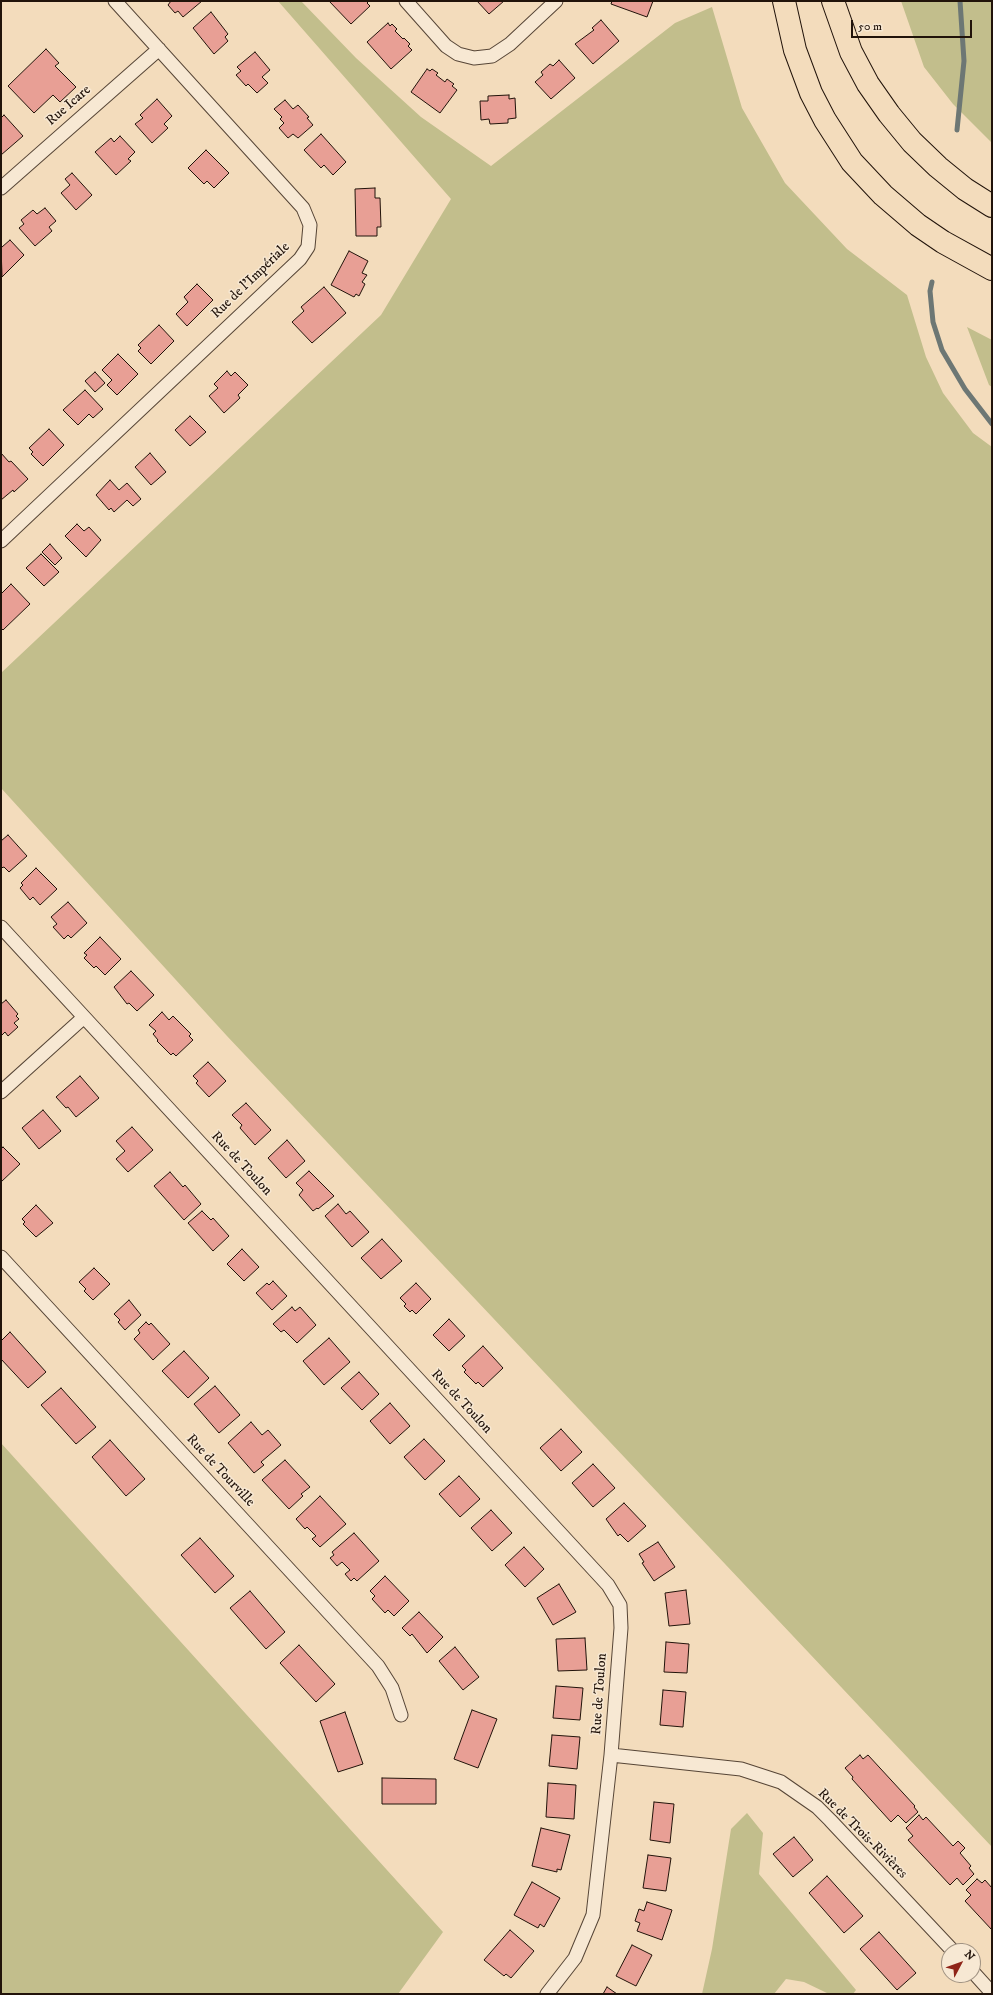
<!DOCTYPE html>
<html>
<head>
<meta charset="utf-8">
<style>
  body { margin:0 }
  #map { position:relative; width:993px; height:1995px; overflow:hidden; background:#f3dcbc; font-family:"IM FELL DW Pica",serif }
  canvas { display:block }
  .frame { position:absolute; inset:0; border:2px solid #21130a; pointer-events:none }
  .north { position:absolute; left:941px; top:1943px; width:40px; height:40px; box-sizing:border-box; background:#f7e8d3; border:1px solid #a19383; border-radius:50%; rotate:49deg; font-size:11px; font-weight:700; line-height:16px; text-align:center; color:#21130a }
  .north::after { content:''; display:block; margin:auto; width:14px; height:18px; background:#8f2418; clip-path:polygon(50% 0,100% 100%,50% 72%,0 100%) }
  .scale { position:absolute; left:851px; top:20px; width:121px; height:18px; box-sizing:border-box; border:2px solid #21130a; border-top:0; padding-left:5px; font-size:12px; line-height:14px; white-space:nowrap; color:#21130a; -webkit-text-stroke:3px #f7e8d3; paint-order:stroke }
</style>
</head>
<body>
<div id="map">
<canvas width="993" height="1995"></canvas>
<div class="frame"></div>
<div class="north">N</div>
<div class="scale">50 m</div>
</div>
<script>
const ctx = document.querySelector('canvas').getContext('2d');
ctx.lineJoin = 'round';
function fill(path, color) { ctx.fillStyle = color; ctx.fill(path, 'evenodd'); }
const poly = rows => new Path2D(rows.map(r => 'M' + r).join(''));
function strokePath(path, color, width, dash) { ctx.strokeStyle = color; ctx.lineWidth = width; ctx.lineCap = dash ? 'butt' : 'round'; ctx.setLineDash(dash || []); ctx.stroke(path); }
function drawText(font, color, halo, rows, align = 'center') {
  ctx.font = font + ' "IM FELL DW Pica",serif'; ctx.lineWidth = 3; ctx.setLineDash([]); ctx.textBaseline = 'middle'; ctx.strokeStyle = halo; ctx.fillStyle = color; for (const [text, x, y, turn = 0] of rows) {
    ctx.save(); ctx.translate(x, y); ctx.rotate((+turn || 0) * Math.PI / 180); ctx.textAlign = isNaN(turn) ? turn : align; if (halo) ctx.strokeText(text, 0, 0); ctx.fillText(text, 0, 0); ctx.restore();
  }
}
const green = poly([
  [278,1,301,1,356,58,421,117,491,166,675,23,712,7,742,108,785,183,847,249,907,295,926,357,943,393,973,433,992,447,992,1847,227,1036,1,788,1,673,381,315,451,199],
  [901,1,992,1,992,143,953,104,924,67],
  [967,327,992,340,992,387,989,385],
  [1,1443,443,1932,398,1994,1,1994],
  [747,1813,763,1833,759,1874,856,1990,853,1994,829,1994,804,1982,786,1979,774,1994,702,1994,712,1949,731,1829]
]);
const stream = poly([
  [957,130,964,61,960,1],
  [932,282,930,291,933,322,942,350,965,389,992,424]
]);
const building = poly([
  [171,1,202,1,183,17,178,11,175,13,168,5,171,1],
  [329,1,369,1,367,3,370,6,351,24,329,1],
  [477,1,504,1,489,14,477,1],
  [612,1,653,1,647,17,611,4,612,1],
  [211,12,228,34,225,37,228,41,214,54,193,28,211,12],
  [601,20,619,41,593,64,575,44,594,30,592,28,601,20],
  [388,23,390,26,392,24,397,29,395,31,403,39,404,38,410,44,408,46,412,50,391,69,367,42,388,23],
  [46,49,59,63,55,66,76,87,60,102,53,95,34,113,8,86,46,49],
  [255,52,270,70,262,77,268,83,257,93,248,84,246,86,236,75,241,71,237,67,255,52],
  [559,60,575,78,551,99,535,82,543,75,541,72,550,64,553,66,559,60],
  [427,69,430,71,432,69,438,73,436,75,445,82,447,79,454,84,452,86,457,90,440,113,411,92,427,69],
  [509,95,509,99,515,98,516,118,508,119,508,123,490,124,489,119,481,120,480,101,488,101,488,96,509,95],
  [157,99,172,116,164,124,168,128,152,143,135,124,143,118,140,115,157,99],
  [285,100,293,109,298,105,309,117,307,118,313,125,298,138,293,134,288,138,279,128,284,123,280,119,282,117,274,109,285,100],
  [4,115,23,136,1,155,1,118,4,115],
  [321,134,346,162,333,175,324,165,321,168,304,150,321,134],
  [120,136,135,152,128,159,131,161,116,175,95,152,111,138,114,142,120,136],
  [206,150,229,173,214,188,207,181,204,184,188,168,206,150],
  [72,173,92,195,76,210,61,193,70,185,65,179,72,173],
  [375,188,375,198,380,198,381,227,377,227,377,236,356,236,355,189,375,188],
  [45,208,56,221,49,227,52,231,35,246,19,228,24,224,21,220,33,210,37,214,45,208],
  [10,240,24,255,2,277,1,246,2,247,10,240],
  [349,251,368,261,362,273,367,275,362,282,365,284,359,296,356,294,354,297,331,285,349,251],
  [197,284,213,300,187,326,176,314,188,302,184,297,197,284],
  [324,287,346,313,312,343,292,322,304,311,301,307,324,287],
  [159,325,174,341,151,364,138,351,141,348,138,345,159,325],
  [118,354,138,374,117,395,107,385,112,380,102,370,118,354],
  [227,371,231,376,235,372,248,385,238,395,240,398,224,413,209,396,218,388,214,384,227,371],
  [95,372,105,383,95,392,85,381,95,372],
  [85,390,103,409,93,418,89,414,78,425,63,410,85,390],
  [190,416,206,432,190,446,175,430,190,416],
  [49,429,64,445,43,466,31,454,33,452,29,448,49,429],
  [1,453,9,462,11,461,28,479,14,492,13,490,1,500,1,453],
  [150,453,166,472,151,485,135,467,150,453],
  [110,480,119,490,127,483,141,499,133,506,127,500,114,512,111,508,109,510,96,495,110,480],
  [77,524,84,531,89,527,101,540,86,557,65,536,77,524],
  [50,544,62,558,55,565,42,552,50,544],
  [41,554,59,572,44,586,26,568,41,554],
  [11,584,30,604,3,630,1,628,1,594,11,584],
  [8,835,27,856,9,872,4,867,1,868,1,841,8,835],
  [36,868,57,889,40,905,33,897,30,900,20,888,23,885,21,883,36,868],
  [68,902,87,923,71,938,68,935,64,939,53,927,57,924,51,917,68,902],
  [100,937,121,959,105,975,96,966,94,968,84,958,87,955,84,953,100,937],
  [131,971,154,995,137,1011,129,1003,127,1004,114,987,131,971],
  [6,1000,18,1014,16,1016,19,1019,14,1023,18,1027,8,1036,5,1032,1,1036,1,1004,6,1000],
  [162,1012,169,1020,173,1016,191,1034,189,1036,193,1040,176,1056,173,1053,171,1055,157,1041,158,1040,153,1034,156,1031,149,1025,162,1012],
  [208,1062,226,1081,209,1097,196,1083,198,1081,193,1076,208,1062],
  [80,1076,99,1098,76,1117,68,1107,66,1108,56,1097,80,1076],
  [246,1103,271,1130,255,1145,240,1128,242,1125,232,1115,246,1103],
  [43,1110,61,1131,39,1149,22,1128,43,1110],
  [132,1127,153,1150,128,1172,116,1159,125,1151,116,1141,132,1127],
  [287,1140,305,1161,286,1178,268,1158,287,1140],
  [3,1147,20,1164,1,1182,1,1149,3,1147],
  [309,1171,334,1196,318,1209,317,1208,313,1211,299,1195,303,1190,296,1183,309,1171],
  [170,1172,183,1187,185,1185,201,1204,184,1220,154,1186,170,1172],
  [338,1204,346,1214,350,1211,369,1232,352,1247,325,1216,338,1204],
  [36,1205,53,1223,36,1237,23,1224,25,1222,22,1219,36,1205],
  [202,1211,211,1220,213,1218,229,1236,213,1251,188,1223,202,1211],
  [382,1239,402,1261,381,1279,361,1258,382,1239],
  [242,1249,259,1267,244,1281,227,1264,242,1249],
  [94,1268,110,1284,93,1300,84,1291,86,1289,79,1282,94,1268],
  [273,1281,287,1296,272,1310,256,1293,267,1283,269,1285,273,1281],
  [416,1283,431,1299,416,1314,412,1310,410,1312,404,1306,406,1304,400,1298,416,1283],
  [129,1300,141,1315,125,1330,118,1322,120,1320,114,1314,129,1300],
  [292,1307,295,1311,300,1307,316,1325,297,1343,284,1330,281,1332,273,1324,292,1307],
  [449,1319,465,1336,449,1351,433,1335,449,1319],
  [146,1322,149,1325,151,1323,170,1344,153,1360,134,1339,140,1333,138,1330,146,1322],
  [10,1332,46,1372,28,1388,1,1359,1,1341,10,1332],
  [329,1338,350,1362,324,1385,303,1361,329,1338],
  [483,1346,503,1368,483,1387,478,1382,476,1384,464,1372,466,1370,462,1366,483,1346],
  [184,1351,209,1378,188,1398,162,1371,184,1351],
  [359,1372,379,1394,362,1410,341,1388,359,1372],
  [215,1386,240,1415,219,1433,194,1404,215,1386],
  [61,1388,96,1427,76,1444,41,1405,61,1388],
  [390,1403,410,1426,390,1444,370,1421,390,1403],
  [251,1422,262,1435,268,1430,281,1445,261,1462,264,1465,254,1473,228,1443,251,1422],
  [561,1429,582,1452,561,1471,540,1448,561,1429],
  [424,1439,445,1461,425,1480,404,1457,424,1439],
  [110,1440,145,1479,126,1496,92,1457,110,1440],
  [285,1460,310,1487,301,1494,303,1496,289,1509,262,1480,285,1460],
  [593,1464,615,1488,593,1507,572,1483,593,1464],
  [459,1476,480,1499,460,1517,439,1494,459,1476],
  [320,1496,346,1524,320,1547,312,1539,316,1536,307,1527,305,1529,296,1519,320,1496],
  [624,1503,646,1526,628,1542,620,1534,618,1536,606,1519,624,1503],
  [491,1510,512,1533,492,1551,471,1528,491,1510],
  [354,1533,379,1561,357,1581,354,1578,351,1581,345,1574,350,1570,342,1562,337,1566,330,1558,334,1555,332,1552,354,1533],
  [200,1538,234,1576,215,1593,181,1555,200,1538],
  [658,1542,675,1567,654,1581,642,1563,644,1562,639,1554,658,1542],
  [524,1547,544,1569,525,1587,505,1565,524,1547],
  [385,1576,409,1601,394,1616,388,1610,385,1613,372,1599,375,1596,370,1591,385,1576],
  [559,1584,576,1612,553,1625,537,1598,559,1584],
  [686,1590,690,1624,669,1626,665,1593,686,1590],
  [250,1591,285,1632,266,1649,230,1608,250,1591],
  [419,1612,443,1637,427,1653,412,1634,410,1636,402,1628,419,1612],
  [585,1638,587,1670,558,1671,556,1639,585,1638],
  [666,1642,689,1644,687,1673,664,1672,666,1642],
  [299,1645,335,1684,316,1702,280,1663,299,1645],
  [455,1647,479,1677,463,1690,439,1661,455,1647],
  [556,1686,583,1688,580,1720,553,1718,556,1686],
  [663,1690,686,1692,683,1727,660,1725,663,1690],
  [472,1710,497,1719,478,1768,454,1759,472,1710],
  [345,1712,363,1764,338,1772,320,1721,345,1712],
  [552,1735,580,1737,577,1769,549,1766,552,1735],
  [860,1755,863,1759,868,1755,915,1806,914,1807,918,1812,906,1823,898,1815,891,1822,852,1779,853,1777,845,1768,860,1755],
  [382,1778,436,1779,436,1804,382,1804,382,1778],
  [548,1783,576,1785,574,1819,546,1817,548,1783],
  [654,1802,674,1804,670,1843,650,1840,654,1802],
  [919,1815,923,1820,926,1817,953,1846,958,1841,965,1848,960,1853,971,1866,969,1868,974,1874,963,1885,957,1878,950,1885,908,1840,913,1836,906,1828,919,1815],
  [541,1828,570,1835,561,1870,557,1869,557,1872,532,1866,541,1828],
  [794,1837,813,1860,793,1877,773,1854,794,1837],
  [648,1855,671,1858,666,1891,643,1888,648,1855],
  [827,1876,863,1916,844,1933,809,1893,827,1876],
  [977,1879,982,1883,985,1880,992,1888,992,1930,965,1901,971,1895,966,1890,977,1879],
  [532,1882,560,1898,544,1927,540,1924,538,1928,514,1915,532,1882],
  [647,1902,672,1910,662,1940,637,1931,640,1923,635,1921,639,1909,644,1911,647,1902],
  [510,1930,534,1951,511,1978,506,1974,504,1976,484,1960,510,1930],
  [879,1932,916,1973,897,1990,860,1949,879,1932],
  [632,1945,652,1955,636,1986,616,1976,632,1945],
  [607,1987,617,1994,603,1994,607,1987]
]);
const street = poly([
  [406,1,446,46,458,54,474,58,492,56,510,44,556,1],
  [1,188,159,49],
  [1,541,300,259,308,247,310,225,303,208,115,1],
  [1,927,608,1585,620,1605,621,1628,611,1755,593,1915,575,1958,547,1994],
  [1,1092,83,1018],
  [1,1257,378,1666,392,1688,401,1715],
  [611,1755,741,1769,781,1782,817,1807,830,1820,953,1951],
  [973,1972,992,1993]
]);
const highway = poly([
  [784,1,795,50,811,93,825,120,852,162,883,195,918,225,943,242,992,269],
  [833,1,851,52,868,84,889,114,912,142,938,167,965,189,992,206]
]);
const streetNames = [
  ["Rue Icare",69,106,-41],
  ["Rue de l'Impériale",251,281,-44],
  ["Rue de Toulon",241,1164,47],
  ["Rue de Toulon",461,1402,47],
  ["Rue de Tourville",220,1471,47],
  ["Rue de Toulon",600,1694,-86],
  ["Rue de Trois-Rivières",862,1834,45]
];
fill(green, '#c2be8c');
strokePath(stream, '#6d7774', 5);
fill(building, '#e89f95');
strokePath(building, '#21130a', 1);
strokePath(street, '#564536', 15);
strokePath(highway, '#21130a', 24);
strokePath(street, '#f7e8d3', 13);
strokePath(highway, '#f3dcbc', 22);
drawText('14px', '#21130a', '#f7e8d3', streetNames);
</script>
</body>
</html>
